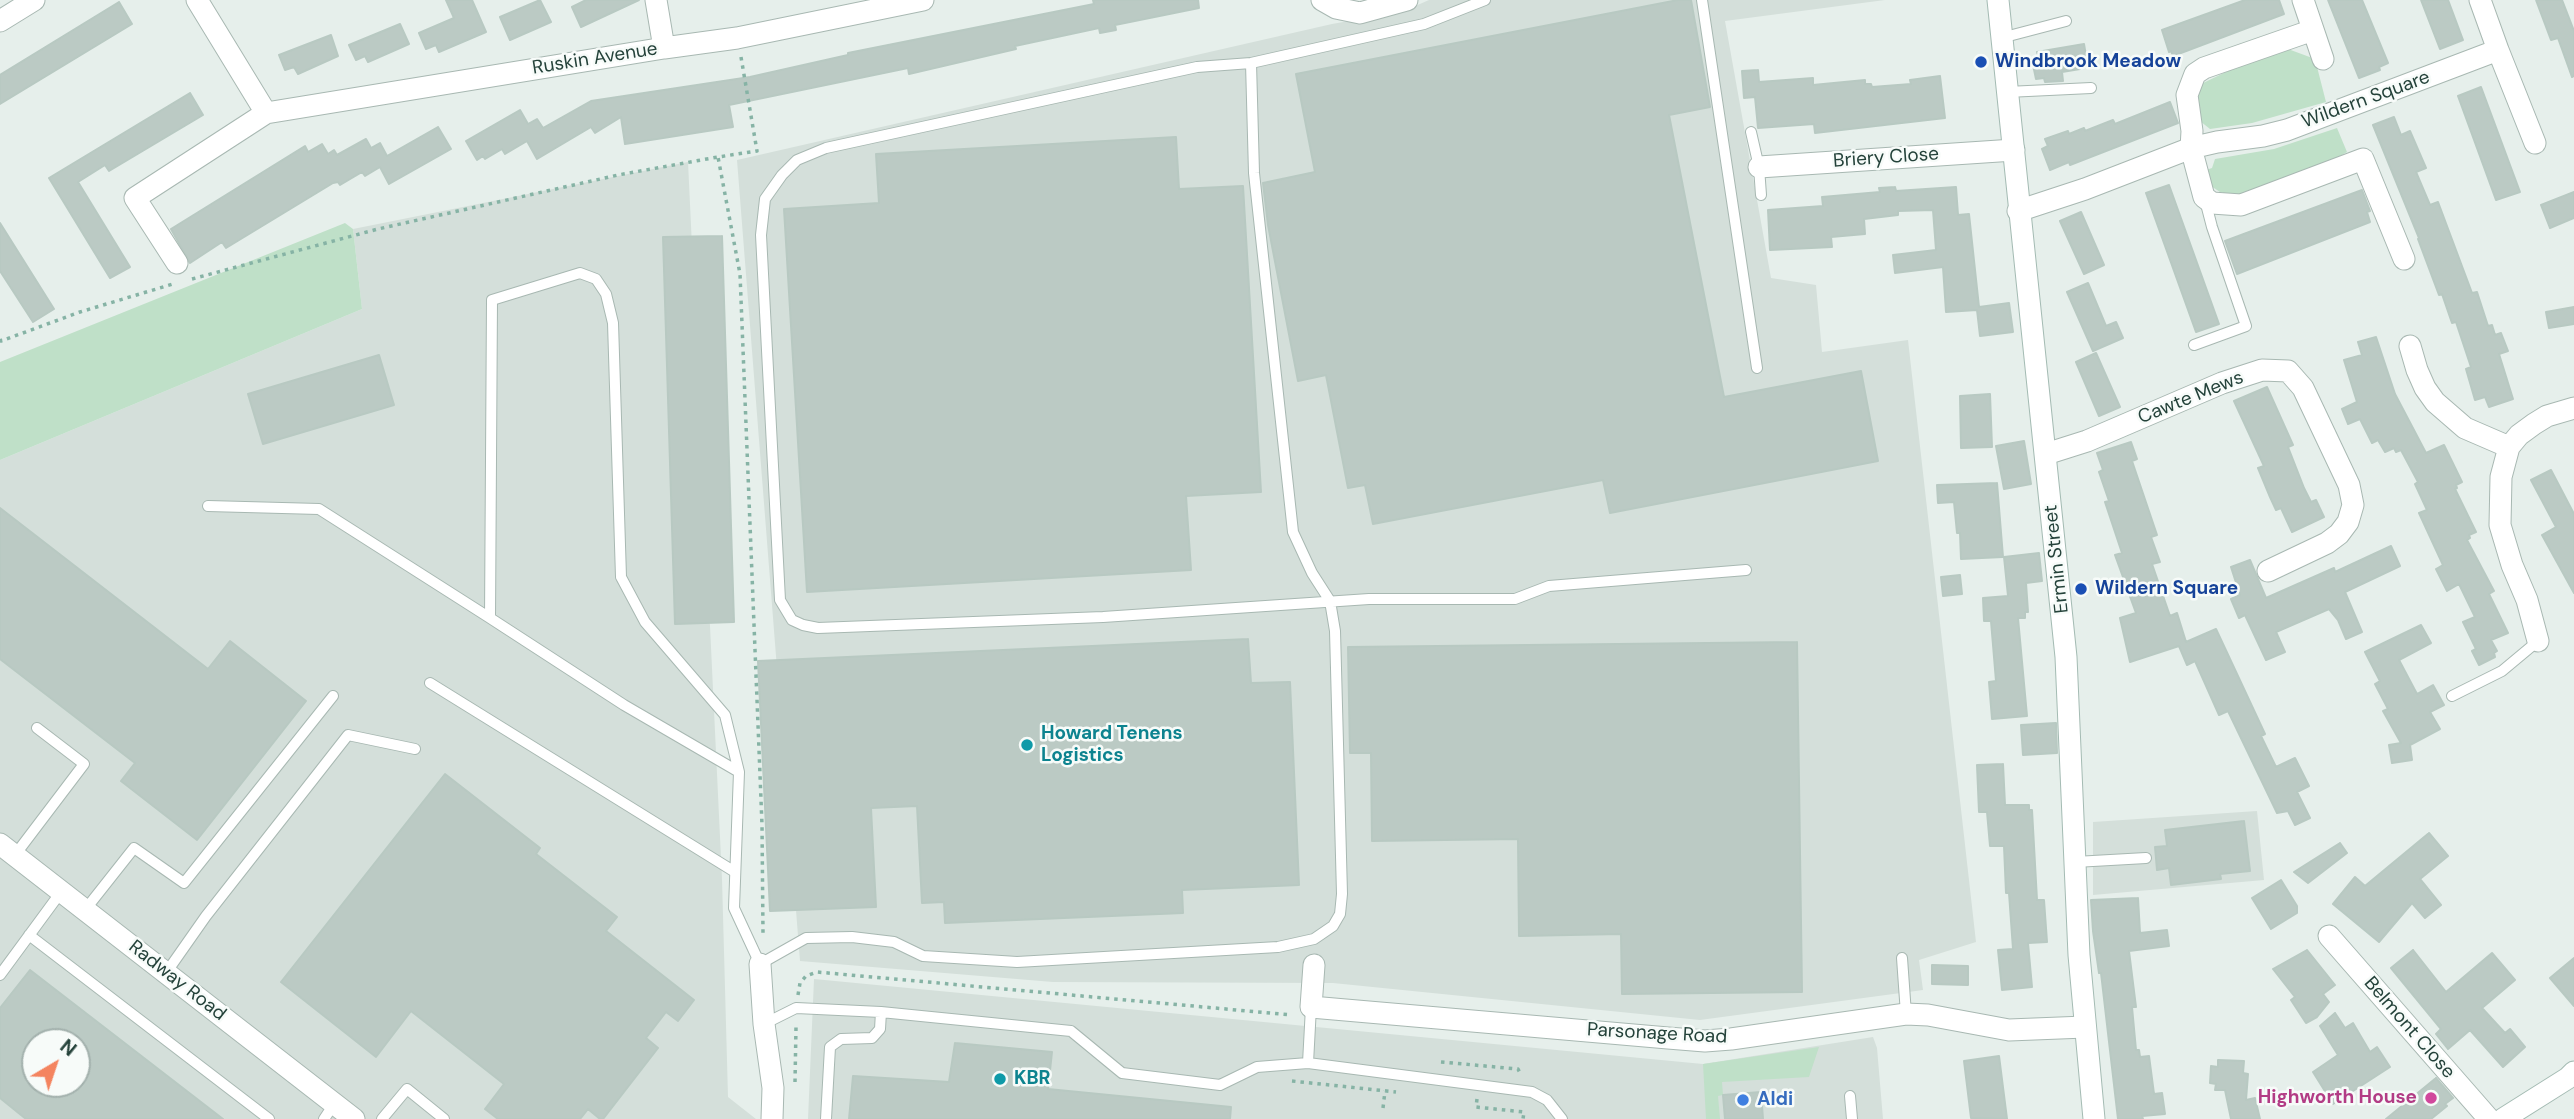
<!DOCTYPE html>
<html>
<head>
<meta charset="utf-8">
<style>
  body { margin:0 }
  #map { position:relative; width:2574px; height:1119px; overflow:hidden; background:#e6efeb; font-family:"DM Sans",sans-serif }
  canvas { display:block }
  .north { position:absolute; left:21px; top:1028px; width:70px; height:70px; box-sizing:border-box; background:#f7fbf9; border:2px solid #a3b1ad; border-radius:50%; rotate:39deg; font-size:19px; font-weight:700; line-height:28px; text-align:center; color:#24423a }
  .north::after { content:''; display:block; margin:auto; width:24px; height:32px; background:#f4845f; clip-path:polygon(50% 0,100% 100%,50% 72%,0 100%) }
</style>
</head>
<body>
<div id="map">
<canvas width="2574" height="1119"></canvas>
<div class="north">N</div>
</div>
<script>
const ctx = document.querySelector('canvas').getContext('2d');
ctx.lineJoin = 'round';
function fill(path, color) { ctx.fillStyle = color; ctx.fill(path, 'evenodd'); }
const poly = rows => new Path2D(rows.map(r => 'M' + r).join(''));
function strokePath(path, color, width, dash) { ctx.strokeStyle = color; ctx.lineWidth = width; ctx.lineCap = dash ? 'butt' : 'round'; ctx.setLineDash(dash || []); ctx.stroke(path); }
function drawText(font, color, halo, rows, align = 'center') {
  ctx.font = font + ' "DM Sans",sans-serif'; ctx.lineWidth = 5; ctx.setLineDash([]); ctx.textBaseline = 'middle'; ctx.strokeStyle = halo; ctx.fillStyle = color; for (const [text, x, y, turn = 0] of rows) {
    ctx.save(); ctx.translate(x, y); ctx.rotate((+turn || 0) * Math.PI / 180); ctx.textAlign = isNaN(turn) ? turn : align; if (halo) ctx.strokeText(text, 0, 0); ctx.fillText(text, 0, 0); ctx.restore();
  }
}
const built = poly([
  [1429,0,1885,0,1725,21,1771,278,1816,285,1822,352,1908,340,1976,942,1919,960,1923,990,1700,1020,1333,983,1053,982,800,961,737,160,1332,24,1404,11],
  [688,162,722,879,728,1097,756,1119,0,1119,0,460,362,309,353,229],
  [35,1042,77,1042,77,1084,35,1084],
  [2257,811,2264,880,2093,895,2093,822],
  [814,979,1703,1064,1873,1037,1877,1048,1883,1119,808,1119]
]);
const green = poly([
  [2288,49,2315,59,2326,102,2252,123,2210,129,2200,121,2196,98,2199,85,2228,71],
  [2337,128,2347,152,2337,158,2245,194,2231,195,2220,192,2211,186,2206,170,2212,168,2215,159,2274,149],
  [345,223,353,229,362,309,0,460,0,362],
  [1819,1047,1809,1077,1722,1082,1723,1095,1718,1096,1720,1119,1706,1119,1703,1064]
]);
const building = poly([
  [446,0,472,0,486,32,439,52,436,45,426,49,419,33,454,18,446,0],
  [540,0,551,22,510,40,500,17,540,0],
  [586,0,639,0,581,27,572,7,586,0],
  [1093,0,1198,0,1199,8,1115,25,1116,30,1100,33,1099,28,1015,46,1016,49,909,74,908,68,729,105,733,127,625,144,621,117,595,133,591,127,537,159,527,141,505,154,502,149,485,159,483,156,477,160,466,141,520,110,528,124,537,119,543,128,591,101,750,77,848,55,848,53,1094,4,1093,0],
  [1678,0,1691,0,1710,107,1669,115,1724,397,1861,371,1878,461,1610,513,1603,480,1373,524,1365,485,1348,488,1326,375,1298,381,1268,225,1263,183,1315,172,1296,74,1678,0],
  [2245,0,2279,0,2284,14,2173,56,2171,51,2169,52,2162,30,2245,0],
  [2328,0,2362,0,2388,63,2379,67,2380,70,2359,78,2328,0],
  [2421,0,2448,0,2463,40,2440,49,2421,0],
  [2536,0,2562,0,2574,31,2574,76,2572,77,2558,38,2551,40,2536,0],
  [119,2,132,24,0,104,0,75,119,2],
  [400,24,409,44,368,62,365,56,356,60,349,45,400,24],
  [331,35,338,56,298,74,294,67,285,70,279,55,331,35],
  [2084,44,2087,62,2079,63,2080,69,2062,72,2063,81,2045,82,2044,78,2036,79,2032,60,2039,59,2037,52,2084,44],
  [1758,70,1759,82,1813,78,1813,85,1865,80,1865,84,1871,84,1872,87,1911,84,1910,80,1940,76,1945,118,1815,133,1814,124,1758,128,1755,97,1744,98,1742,71,1758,70],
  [2481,87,2520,192,2496,200,2458,96,2481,87],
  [190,93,203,115,109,171,105,165,78,182,130,267,110,278,49,178,190,93],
  [2170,102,2178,123,2070,165,2069,162,2050,170,2042,149,2048,146,2045,139,2068,131,2069,134,2084,128,2085,131,2113,120,2115,124,2170,102],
  [2394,117,2401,135,2410,131,2426,168,2416,172,2430,205,2438,202,2472,293,2477,292,2488,326,2492,325,2495,335,2501,333,2508,351,2499,354,2513,399,2489,407,2485,397,2475,400,2466,369,2471,367,2456,322,2452,323,2442,294,2439,295,2418,239,2419,238,2373,125,2394,117],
  [438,127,451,149,389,184,380,167,365,176,362,172,340,185,338,182,333,183,226,248,222,242,190,263,171,229,305,146,308,152,322,144,328,154,334,150,337,155,366,139,371,148,380,143,387,156,438,127],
  [1176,137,1179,189,1243,186,1261,492,1186,496,1191,570,807,592,784,209,879,203,876,154,1176,137],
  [2169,185,2219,324,2196,332,2146,193,2169,185],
  [1895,187,1896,191,1956,187,1958,215,1969,214,1979,307,2009,303,2013,332,1980,336,1977,310,1946,312,1943,267,1895,273,1893,255,1936,250,1933,210,1898,211,1898,215,1864,219,1865,234,1831,237,1832,247,1770,250,1768,210,1823,206,1822,197,1880,192,1879,188,1895,187],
  [2362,190,2370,211,2367,212,2370,222,2237,274,2225,241,2362,190],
  [2574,192,2574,218,2550,228,2541,205,2574,192],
  [2081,212,2104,265,2084,274,2060,221,2081,212],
  [0,223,54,309,33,322,0,271,0,223],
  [722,236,734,622,675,624,663,237,722,236],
  [2088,283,2106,326,2116,322,2123,338,2093,351,2067,292,2088,283],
  [2574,307,2574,324,2549,328,2546,312,2574,307],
  [2376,337,2395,394,2426,453,2444,445,2462,482,2456,485,2457,488,2455,489,2476,532,2469,535,2470,538,2467,540,2494,591,2489,594,2508,633,2491,640,2497,651,2494,653,2495,657,2479,665,2472,651,2476,649,2463,622,2475,617,2459,584,2447,591,2436,569,2443,565,2419,513,2427,510,2415,484,2418,482,2401,450,2396,452,2394,448,2385,452,2378,440,2372,443,2360,419,2348,424,2342,409,2357,402,2344,360,2362,355,2358,342,2376,337],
  [2096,353,2120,407,2099,416,2076,362,2096,353],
  [379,355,394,405,263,444,248,394,379,355],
  [2267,387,2293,445,2288,447,2304,488,2311,502,2316,500,2324,517,2292,532,2281,508,2276,510,2270,497,2258,468,2264,466,2234,401,2267,387],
  [1990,394,1992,447,1961,448,1960,396,1990,394],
  [2024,441,2031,484,2004,489,1996,446,2024,441],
  [2131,442,2137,459,2132,461,2157,535,2151,537,2160,562,2152,564,2170,616,2177,613,2186,642,2216,629,2265,734,2261,736,2276,767,2295,758,2309,786,2297,792,2310,818,2295,825,2288,811,2277,813,2228,711,2219,715,2195,661,2187,665,2179,646,2130,662,2120,618,2136,613,2115,555,2122,553,2105,502,2109,501,2099,472,2103,470,2097,453,2131,442],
  [2551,470,2574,514,2574,593,2542,535,2556,527,2531,480,2551,470],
  [1997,483,2003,557,1961,559,1960,533,1957,533,1954,502,1938,503,1937,485,1997,483],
  [0,508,208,669,230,641,306,701,197,840,121,781,135,763,0,659,0,508],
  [2391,546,2400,566,2345,592,2362,632,2346,639,2338,620,2329,609,2276,632,2285,652,2266,660,2245,615,2239,618,2231,599,2240,595,2231,567,2250,560,2266,598,2334,568,2335,572,2391,546],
  [2039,553,2042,581,2026,583,2028,612,2025,612,2025,618,2018,618,2027,716,1992,719,1989,682,1996,681,1991,621,1984,621,1983,598,2008,596,2004,557,2039,553],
  [1960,575,1962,594,1943,596,1941,577,1960,575],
  [2421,625,2431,643,2399,660,2417,694,2433,685,2444,705,2430,712,2440,729,2410,745,2412,760,2392,763,2389,745,2401,743,2383,711,2388,709,2375,684,2380,681,2365,652,2421,625],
  [1248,639,1251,683,1290,682,1299,885,1182,890,1183,913,945,923,944,902,922,903,917,806,871,808,876,907,770,911,758,661,1248,639],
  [1797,642,1802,992,1622,994,1621,934,1519,936,1518,839,1372,841,1371,753,1350,753,1348,647,1797,642],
  [2056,723,2057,753,2023,755,2021,725,2056,723],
  [2003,764,2005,805,2029,805,2029,810,2032,810,2037,900,2044,900,2047,942,2028,943,2032,987,2002,990,1998,950,2013,949,2009,893,2006,893,2004,846,1990,846,1987,812,1979,812,1977,765,2003,764],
  [445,774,540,848,536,854,617,917,606,931,694,1000,678,1021,666,1012,646,1038,658,1048,603,1119,600,1119,588,1109,580,1119,498,1119,485,1109,504,1084,411,1011,376,1057,281,982,445,774],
  [2244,821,2250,871,2220,874,2221,879,2171,885,2169,868,2157,870,2155,847,2167,846,2165,830,2244,821],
  [2429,833,2448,856,2420,879,2441,905,2425,918,2412,903,2379,942,2333,904,2355,877,2365,886,2429,833],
  [2340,843,2347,853,2308,883,2294,872,2340,843],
  [2281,880,2297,906,2297,913,2271,929,2252,898,2281,880],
  [2138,898,2140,933,2167,930,2169,946,2129,951,2136,1007,2132,1007,2136,1050,2139,1050,2140,1057,2149,1056,2154,1094,2162,1093,2165,1114,2142,1116,2143,1119,2118,1119,2101,973,2099,973,2093,931,2091,900,2138,898],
  [2307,950,2335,985,2323,994,2329,1002,2317,1017,2306,1023,2291,1000,2295,997,2273,969,2307,950],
  [2413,950,2446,992,2492,953,2515,980,2482,1008,2505,1033,2510,1029,2525,1047,2503,1067,2470,1030,2448,1049,2436,1034,2441,1029,2391,968,2413,950],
  [2574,958,2574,1006,2550,978,2574,958],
  [1932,965,1968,966,1968,985,1932,984,1932,965],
  [30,970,223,1119,26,1119,0,1098,0,1008,30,970],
  [35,1042,77,1042,77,1084,35,1084,35,1042],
  [2335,1013,2345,1028,2353,1023,2370,1052,2377,1047,2390,1067,2333,1104,2313,1072,2338,1055,2320,1026,2335,1013],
  [955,1043,1052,1052,1048,1089,1231,1107,1230,1119,849,1119,853,1076,949,1082,955,1043],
  [1999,1056,2007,1119,1971,1118,1964,1061,1999,1056],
  [2218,1060,2244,1061,2243,1073,2248,1074,2246,1100,2255,1098,2260,1119,2231,1119,2225,1090,2215,1090,2216,1084,2210,1083,2211,1066,2218,1067,2218,1060],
  [2436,1078,2453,1098,2445,1104,2447,1106,2431,1119,2386,1119,2436,1078],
  [1761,1092,1763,1119,1725,1119,1723,1095,1761,1092]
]);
const path = poly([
  [741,57,757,151,718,157,740,274,762,825,763,934],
  [192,279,378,229,618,175,718,157],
  [0,339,1,341,80,312,173,284],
  [798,995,800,983,806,976,817,972,1292,1015],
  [1441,1062,1518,1069,1521,1075],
  [1292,1081,1396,1092],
  [795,1082,796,1027],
  [1477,1099,1476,1107,1524,1112,1523,1119],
  [1383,1108,1385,1091]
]);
const lane = poly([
  [1485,0,1424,24,1251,63,1197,67,826,148,797,160,782,175,765,199,761,235,780,600,792,620,803,625,818,628,1103,617,1369,599,1515,599,1549,586,1746,570],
  [1702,0,1757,368],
  [2001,38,2066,21],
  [2007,92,2091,88],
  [1751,132,1759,167,1761,195],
  [2194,345,2246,326,2212,227,2205,200],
  [208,506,319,509,490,618],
  [430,683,735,872],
  [2452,696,2502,671,2538,641],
  [739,772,624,705,490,618,492,300,580,273,596,279,606,294,613,323,621,577,645,622,725,715,739,772,734,908,760,964,806,938,852,937,894,942,923,956,1017,962,1278,947,1314,939,1333,926,1340,914,1342,894,1335,631,1330,601,1312,573,1293,532,1254,173,1251,63],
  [15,855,84,764,37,728],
  [2075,862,2146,858],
  [85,910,134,848,184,883,333,696],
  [29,935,269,1119],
  [1902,958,1906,1014],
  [166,973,206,916,348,735,415,749],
  [0,975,61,892],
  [764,1024,796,1008,881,1012,1071,1031,1122,1073,1220,1085,1257,1067,1308,1063,1532,1092,1547,1100,1562,1119],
  [1308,1063,1311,1007],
  [1850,1096,1852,1119],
  [324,1119,334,1104],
  [382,1119,407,1089,444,1119],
  [826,1119,830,1047,841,1039,872,1038,880,1029,881,1012]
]);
const street = poly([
  [197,0,266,113,664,48,737,38,923,0],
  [656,0,664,48],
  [1322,0,1336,8,1360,13,1407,0],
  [2303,0,2323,59],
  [2480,0,2498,50],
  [0,21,34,0],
  [2313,30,2204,68,2195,74,2187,95,2192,131,2191,148,2204,197,2212,203,2241,205,2363,159,2404,259],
  [1759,167,2014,150],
  [2018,211,2085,189,2191,148,2217,142,2263,136,2287,130,2498,50,2535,143],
  [177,263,135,198,266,113],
  [2410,346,2417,370,2425,388,2435,402,2465,428,2509,447,2519,435,2534,424,2547,416,2574,408],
  [2509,447,2501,477,2500,525,2512,565,2527,600,2538,641],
  [2046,454,2087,441,2222,383,2262,370,2288,371,2303,388,2349,485,2353,505,2348,522,2339,534,2327,543,2268,571],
  [0,844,354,1119],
  [2329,936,2489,1119],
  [760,964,764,1024,773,1088,772,1119],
  [1314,965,1311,1007,1668,1038,1705,1041,1731,1039,1906,1014,1928,1015,2009,1030,2085,1027]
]);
const secondary = poly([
  [1998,0,2066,657,2079,955,2094,1119],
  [2503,1119,2568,1078,2574,1072]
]);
const markers = [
  [1981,62,7,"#1a4fb4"],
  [2081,589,7,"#1a4fb4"],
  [1027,745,7,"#0f9aa8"],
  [1000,1079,7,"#0f9aa8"],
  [2431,1098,7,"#d1479c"],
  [1743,1100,7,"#3f7fe0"]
];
const streetNames = [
  ["Ruskin Avenue",595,59,-9],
  ["Wildern Square",2366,100,-20],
  ["Briery Close",1886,158,-4],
  ["Cawte Mews",2191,398,-22],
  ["Ermin Street",2057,559,-96],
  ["Radway Road",177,981,38],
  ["Belmont Close",2409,1028,49],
  ["Parsonage Road",1657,1034,3]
];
const transitNames = [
  ["Windbrook Meadow",1995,62],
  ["Wildern Square",2095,589]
];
const cultureNames = [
  ["Howard Tenens",1041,734],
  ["Logistics",1041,756],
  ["KBR",1014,1079]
];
const hotelNames = [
  ["Highworth House",2417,1098]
];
const shopNames = [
  ["Aldi",1757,1100]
];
fill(built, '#d4dfda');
fill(green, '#bfe0c8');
fill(building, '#bbcac4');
strokePath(building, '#b8c9c2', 2);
strokePath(lane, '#a8b8b2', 12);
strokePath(street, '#a8b8b2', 23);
strokePath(secondary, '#a4bbb3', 23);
strokePath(path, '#86b3a5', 3.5, [3.5, 5]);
strokePath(lane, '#fff', 10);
strokePath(street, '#fff', 21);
strokePath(secondary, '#fff', 21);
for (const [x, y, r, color] of markers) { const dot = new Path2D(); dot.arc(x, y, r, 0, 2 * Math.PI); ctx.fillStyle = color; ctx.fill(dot); strokePath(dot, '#f7fbf9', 2.5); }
drawText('19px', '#24423a', '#f7fbf9', streetNames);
drawText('bold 19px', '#164399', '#f7fbf9', transitNames, 'left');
drawText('bold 19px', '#0d838f', '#f7fbf9', cultureNames, 'left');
drawText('bold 19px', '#b23c85', '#f7fbf9', hotelNames, 'right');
drawText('bold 19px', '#366cbe', '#f7fbf9', shopNames, 'left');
</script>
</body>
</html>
